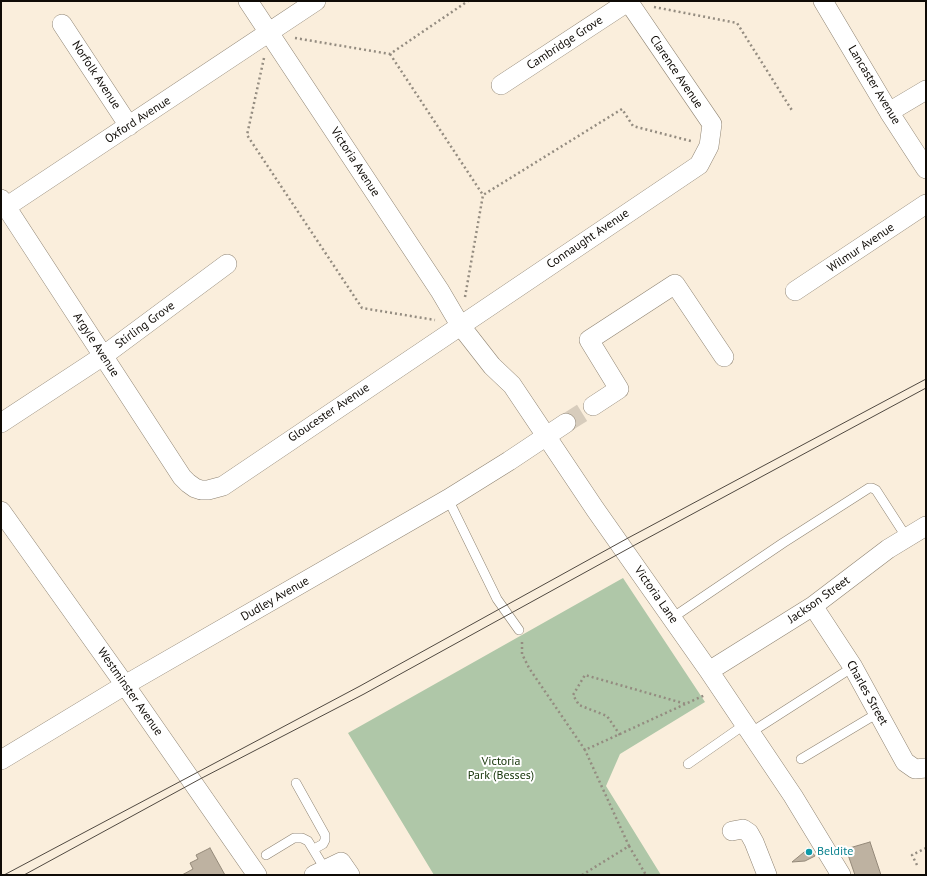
<!DOCTYPE html>
<html>
<head>
<meta charset="utf-8">
<style>
  body { margin:0 }
  #map { position:relative; width:927px; height:876px; overflow:hidden; background:#faeedc; font-family:"PT Sans",sans-serif }
  canvas { display:block }
  .frame { position:absolute; inset:0; border:2px solid #0f0b06; pointer-events:none }
</style>
</head>
<body>
<div id="map">
<canvas width="927" height="876"></canvas>
<div class="frame"></div>
</div>
<script>
const ctx = document.querySelector('canvas').getContext('2d');
ctx.lineJoin = 'round';
function fill(path, color) { ctx.fillStyle = color; ctx.fill(path, 'evenodd'); }
const poly = rows => new Path2D(rows.map(r => 'M' + r).join(''));
function strokePath(path, color, width, dash) { ctx.strokeStyle = color; ctx.lineWidth = width; ctx.lineCap = dash ? 'butt' : 'round'; ctx.setLineDash(dash || []); ctx.stroke(path); }
function drawText(font, color, halo, rows, align = 'center') {
  ctx.font = font + ' "PT Sans",sans-serif'; ctx.lineWidth = 4; ctx.setLineDash([]); ctx.textBaseline = 'middle'; ctx.strokeStyle = halo; ctx.fillStyle = color; for (const [text, x, y, turn = 0] of rows) {
    ctx.save(); ctx.translate(x, y); ctx.rotate((+turn || 0) * Math.PI / 180); ctx.textAlign = isNaN(turn) ? turn : align; if (halo) ctx.strokeText(text, 0, 0); ctx.fillText(text, 0, 0); ctx.restore();
  }
}
const green = poly([
  [623,578,705,702,620,754,606,786,661,875,434,875,348,733]
]);
const building = poly([
  [870,842,881,875,855,875,846,849,870,842],
  [210,848,225,875,182,875,193,869,190,863,198,859,196,855,210,848],
  [809,848,815,856,805,861,792,862,809,848]
]);
const minorTunnel = poly([
  [566,423,593,406]
]);
const path = poly([
  [654,7,737,23,793,112],
  [295,38,390,54,468,1],
  [390,54,483,195],
  [264,58,247,135,362,308,435,320],
  [465,297,483,195,622,109,633,126,691,141],
  [522,642,522,654,529,668,585,750,705,695],
  [620,735,607,716,579,705,573,695,585,675,686,704],
  [629,846,646,875],
  [917,865,912,855,926,848],
  [582,875,629,846,585,750]
]);
const service = poly([
  [448,499,497,599,519,630],
  [672,618,783,543,869,488,872,488,876,490,907,538],
  [750,733,853,667],
  [801,759,878,713],
  [688,764,744,725],
  [296,783,325,835,325,840,323,844,314,849],
  [266,855,294,838,302,838,308,841,325,869]
]);
const minor = poly([
  [248,1,440,291,460,325,492,366,512,385,595,509,709,671,793,796,841,875],
  [823,1,889,112,926,169],
  [62,24,129,126],
  [501,85,629,1],
  [889,112,926,90],
  [1,199,182,477,188,483,195,488,201,490,208,490,223,486,699,165,709,146,712,124,628,1],
  [6,207,316,1],
  [795,291,926,204],
  [593,406,619,389,589,340,675,284,724,357],
  [1,423,103,356,227,264],
  [1,511,125,685,257,875],
  [813,606,853,667,905,762,915,769,926,768],
  [709,671,813,606,888,549,926,526],
  [1,760,125,685,448,499,509,461,566,423],
  [732,831,743,829,749,833,754,842,767,875],
  [314,875,341,862,350,875]
]);
const tram = poly([
  [4,875,360,686,628,538,926,379],
  [24,875,200,779,364,694,633,546,926,388]
]);
const markers = [
  [809,852,4,"#0f9aa8"]
];
const streetNames = [
  ["Cambridge Grove",565,43,-33],
  ["Clarence Avenue",676,72,56],
  ["Norfolk Avenue",96,75,57],
  ["Lancaster Avenue",874,85,59],
  ["Oxford Avenue",138,120,-33],
  ["Victoria Avenue",355,162,57],
  ["Connaught Avenue",588,239,-34],
  ["Wilmur Avenue",861,248,-34],
  ["Stirling Grove",145,325,-36],
  ["Argyle Avenue",96,345,57],
  ["Gloucester Avenue",329,413,-34],
  ["Victoria Lane",656,595,55],
  ["Dudley Avenue",275,599,-30],
  ["Jackson Street",819,600,-35],
  ["Westminster Avenue",130,692,55],
  ["Charles Street",867,693,61]
];
const parkNames = [
  ["Victoria",501,762],
  ["Park (Besses)",501,776]
];
const cultureNames = [
  ["Beldite",817,852]
];
fill(green, '#afc7a8');
fill(building, '#beb2a1');
strokePath(building, '#948979', 1);
strokePath(minorTunnel, '#d7ccbc', 19, [19, 10]);
strokePath(service, '#8e8372', 10);
strokePath(minor, '#8e8372', 20);
strokePath(path, '#948c80', 2.5, [2, 3]);
strokePath(service, '#fff', 9);
strokePath(minor, '#fff', 19);
strokePath(tram, '#504941', 1);
for (const [x, y, r, color] of markers) { const dot = new Path2D(); dot.arc(x, y, r, 0, 2 * Math.PI); ctx.fillStyle = color; ctx.fill(dot); strokePath(dot, '#fff', 1.5); }
drawText('12px', '#0f0b06', '#fff', streetNames);
drawText('12px', '#163509', '#fff', parkNames);
drawText('12px', '#0d838f', '#fff', cultureNames, 'left');
</script>
</body>
</html>
